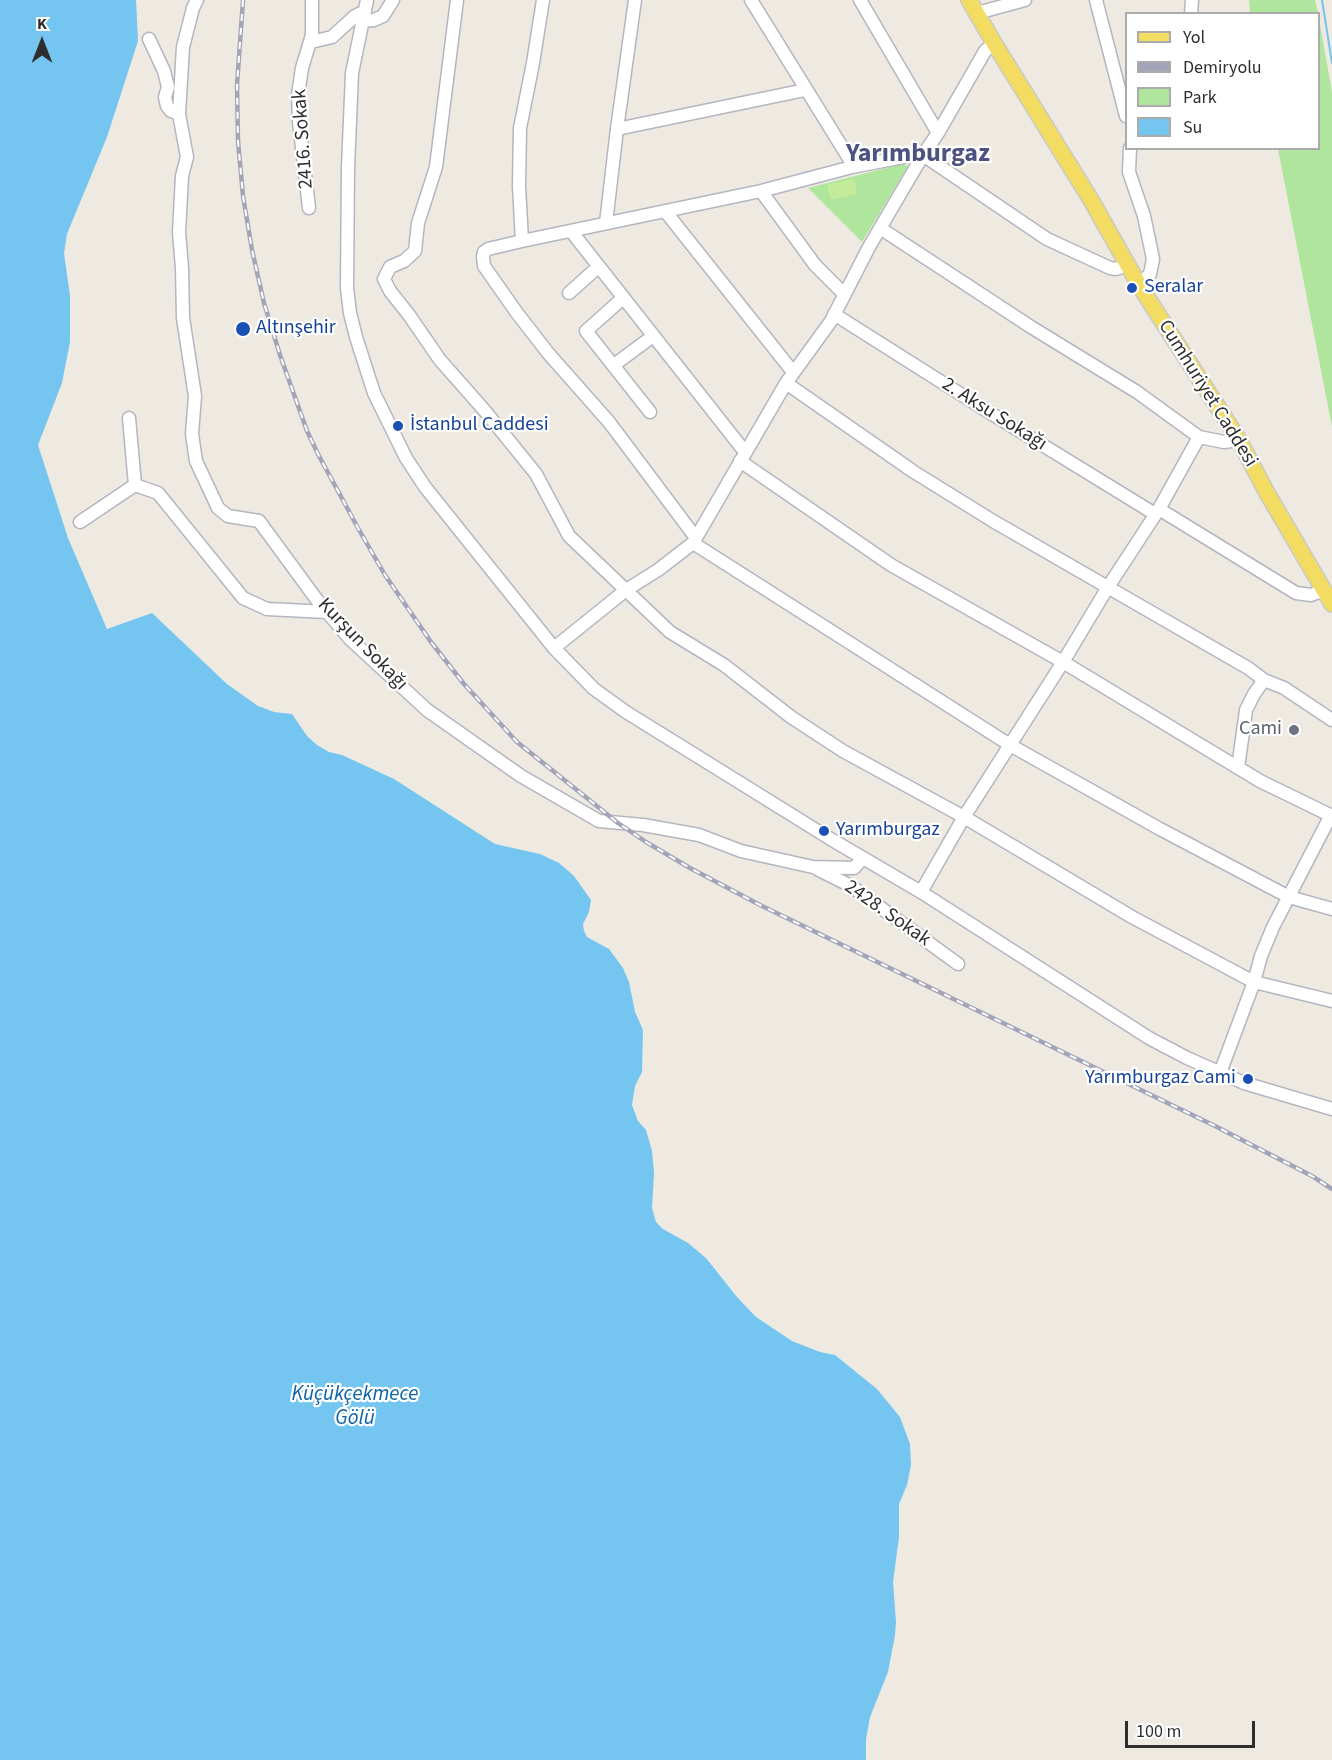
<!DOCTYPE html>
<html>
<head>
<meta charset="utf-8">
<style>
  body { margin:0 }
  #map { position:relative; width:1332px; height:1760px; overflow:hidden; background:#efeae1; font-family:"Source Sans 3",sans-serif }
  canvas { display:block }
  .legend { position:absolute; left:1125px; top:12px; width:195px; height:138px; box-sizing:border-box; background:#fff; border:2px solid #ababab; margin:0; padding:8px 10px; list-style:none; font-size:18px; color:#2e2e2e }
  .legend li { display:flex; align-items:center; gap:12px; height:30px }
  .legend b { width:30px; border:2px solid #ababab }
  .north { position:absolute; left:12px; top:12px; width:60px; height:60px; -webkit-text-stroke:4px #fff; paint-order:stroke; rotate:0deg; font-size:16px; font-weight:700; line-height:24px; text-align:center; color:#2e2e2e }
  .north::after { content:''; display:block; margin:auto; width:21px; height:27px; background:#2e2e2e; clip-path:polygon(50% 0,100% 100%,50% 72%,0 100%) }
  .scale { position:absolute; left:1125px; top:1721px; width:130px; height:27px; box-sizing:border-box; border:3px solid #2e2e2e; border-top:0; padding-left:8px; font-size:18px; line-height:21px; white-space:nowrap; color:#2e2e2e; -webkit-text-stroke:4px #fff; paint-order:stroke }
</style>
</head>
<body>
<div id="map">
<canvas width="1332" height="1760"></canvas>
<ul class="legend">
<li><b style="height:8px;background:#f2dc62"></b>Yol</li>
<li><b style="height:8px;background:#a3a4b8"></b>Demiryolu</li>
<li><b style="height:16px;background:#b0e59d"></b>Park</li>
<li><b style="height:16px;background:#74c5f0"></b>Su</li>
</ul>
<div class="north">K</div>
<div class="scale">100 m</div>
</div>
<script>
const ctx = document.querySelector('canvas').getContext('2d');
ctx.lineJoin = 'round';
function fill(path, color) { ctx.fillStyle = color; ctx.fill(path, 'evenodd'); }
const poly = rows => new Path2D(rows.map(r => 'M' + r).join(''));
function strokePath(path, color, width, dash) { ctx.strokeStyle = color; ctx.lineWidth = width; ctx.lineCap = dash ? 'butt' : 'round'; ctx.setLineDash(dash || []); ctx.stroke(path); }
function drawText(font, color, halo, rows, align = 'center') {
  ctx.font = font + ' "Source Sans 3",sans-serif'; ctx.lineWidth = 4.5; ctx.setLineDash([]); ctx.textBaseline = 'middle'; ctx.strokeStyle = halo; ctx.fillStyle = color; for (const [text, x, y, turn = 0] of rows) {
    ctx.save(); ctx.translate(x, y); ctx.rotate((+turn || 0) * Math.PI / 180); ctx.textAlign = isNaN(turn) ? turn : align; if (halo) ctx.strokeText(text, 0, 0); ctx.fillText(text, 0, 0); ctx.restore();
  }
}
const green = poly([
  [1249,0,1315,0,1318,13,1250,13],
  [1319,19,1332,92,1332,427,1278,149,1318,148],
  [902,164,908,166,862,242,808,188]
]);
const pitch = poly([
  [854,179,857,194,831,200,827,185]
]);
const water = poly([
  [0,0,136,0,138,41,107,137,67,234,64,253,70,296,70,342,62,383,38,445,68,538,107,629,152,613,227,684,258,706,274,712,292,714,307,736,317,745,329,752,342,755,394,779,495,844,540,854,559,863,574,876,591,900,589,912,583,924,584,931,587,937,609,949,623,968,629,982,635,1012,643,1030,642,1072,635,1086,632,1105,638,1121,646,1130,652,1151,654,1173,652,1208,656,1222,663,1229,688,1243,706,1258,737,1297,756,1317,792,1341,820,1352,835,1355,877,1389,900,1417,910,1444,911,1465,907,1485,899,1504,899,1537,893,1582,896,1622,895,1635,888,1672,870,1717,866,1739,866,1760,0,1760]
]);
const stream = poly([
  [1322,0,1332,63]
]);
const minor = poly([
  [197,0,193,8,183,47,179,114,187,157,182,176,179,232,182,268,183,318,195,396,192,434,196,461,218,508,228,516,259,521,317,600,350,639,427,710,521,776,599,821,643,825,699,835,741,851,813,867,854,868,863,858],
  [367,0,352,73,348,167,347,288,350,313,356,337,374,393,406,458,425,487,554,648,594,689,626,712,829,838,921,892,1149,1038,1187,1058,1244,1083,1332,1109],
  [457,0,436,167,418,223,415,251,404,261,390,267,384,279,390,291,409,315,440,360,485,411,536,474,569,536,670,632,724,665,791,717,843,751,964,817,1132,917,1254,982,1332,1001],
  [751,0,850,160,852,167],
  [860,0,938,133],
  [1096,0,1126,116],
  [977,13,1025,0],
  [1191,14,1192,0],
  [362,21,374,20,383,16,393,0],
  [149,39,164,71,168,87,165,97,167,106,171,111,179,114],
  [311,42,332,37,355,16,365,11],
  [617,129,805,90],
  [1130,148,1129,172,1144,216,1153,259,1150,274,1139,285],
  [761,191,815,265,844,294],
  [309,208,299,122,298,95,302,68,312,35,312,0],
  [665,211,793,372],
  [606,223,617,129,635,0],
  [880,228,1031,327,1137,392,1199,437,1224,442,1239,440],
  [571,231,745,452],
  [522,241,519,186,520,128,533,63,543,0],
  [569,293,598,267],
  [623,298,586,331,650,412],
  [834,314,992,414,1155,514],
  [614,365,653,336],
  [786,383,914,472,993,521,1248,668,1264,680,1284,688,1332,720],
  [129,418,135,485],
  [740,461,891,565,1063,662,1260,781,1332,816],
  [1159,509,1296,593,1311,595,1324,590],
  [80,522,135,485,158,493,243,598,267,609,327,612],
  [696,538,609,422,548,353,517,313,484,266,483,257,484,252,488,249,522,241,761,191,852,167,919,154,923,155,1047,239,1110,268,1116,269,1128,265],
  [693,543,1010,745,1160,829,1289,897,1332,909],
  [554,648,626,590,658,570,693,543,786,383,831,321,869,247,923,155,938,133,985,51,994,43],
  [1238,768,1246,710,1254,694,1264,680],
  [817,869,851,886,958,964],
  [921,892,964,817,1063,662,1108,587,1159,509,1199,437],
  [1220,1073,1254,982,1261,956,1273,927,1331,815]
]);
const major = poly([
  [969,0,994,43,1091,200,1139,285,1239,440,1267,493,1332,604]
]);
const rail = poly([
  [243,0,237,85,238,141,243,196,252,250,264,303,280,355,307,431,319,456,358,528,385,575,431,642,464,684,517,742,618,823,646,842,690,868,760,905,1215,1126,1312,1176,1332,1189]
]);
const markers = [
  [1132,288,6,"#1a4fb4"],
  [243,329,8,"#1a4fb4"],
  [398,426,6,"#1a4fb4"],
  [1294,730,6,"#6b7280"],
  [824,831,6,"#1a4fb4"],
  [1248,1079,6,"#1a4fb4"]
];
const streetNames = [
  ["2416. Sokak",304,139,-94],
  ["Cumhuriyet Caddesi",1207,394,58],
  ["2. Aksu Sokağı",994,415,32],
  ["Kurşun Sokağı",362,645,46],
  ["2428. Sokak",887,914,35]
];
const transitNames = [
  ["Seralar",1144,288],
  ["Altınşehir",256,329],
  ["İstanbul Caddesi",410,426],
  ["Yarımburgaz",836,831],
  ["Yarımburgaz Cami",1236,1079,"right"]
];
const worshipNames = [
  ["Cami",1282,730]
];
const waterNames = [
  ["Küçükçekmece",355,1395],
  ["Gölü",355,1419]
];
const districtNames = [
  ["Yarımburgaz",918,155]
];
fill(green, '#b0e59d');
fill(pitch, '#c2ec99');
fill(water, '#74c5f0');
strokePath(stream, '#74c5f0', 2);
strokePath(minor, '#b4b5c1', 15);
strokePath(major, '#c9c9c9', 18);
strokePath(minor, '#fff', 12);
strokePath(major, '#f2dc62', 15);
strokePath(rail, '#a3a4b8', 4.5);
strokePath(rail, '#fff', 2, [7]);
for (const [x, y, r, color] of markers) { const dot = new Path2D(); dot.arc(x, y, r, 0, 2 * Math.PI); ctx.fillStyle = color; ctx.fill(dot); strokePath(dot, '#fff', 2); }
drawText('20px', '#2e2e2e', '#fff', streetNames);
drawText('20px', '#164399', '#fff', transitNames, 'left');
drawText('20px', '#5b616d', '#fff', worshipNames, 'right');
drawText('italic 21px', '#0d63a3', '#fff', waterNames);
drawText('bold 26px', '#4d5280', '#fff', districtNames);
</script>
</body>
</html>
